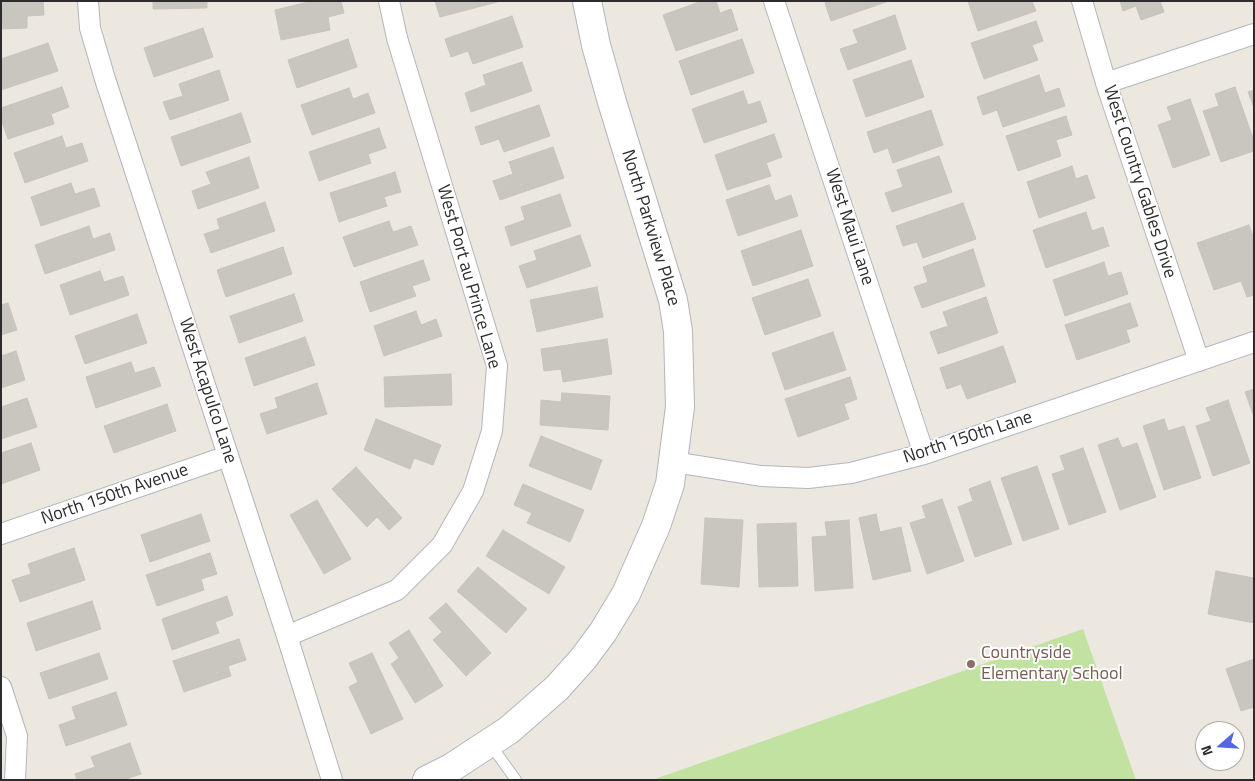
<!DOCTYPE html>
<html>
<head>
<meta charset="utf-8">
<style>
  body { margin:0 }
  #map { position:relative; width:1255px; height:781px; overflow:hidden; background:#ece8e0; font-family:"Titillium Web",sans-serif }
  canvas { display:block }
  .frame { position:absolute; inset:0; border:2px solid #2c2c2c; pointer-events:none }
  .north { position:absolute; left:1195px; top:721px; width:50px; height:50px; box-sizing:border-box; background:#fff; border:1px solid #ababab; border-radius:50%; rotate:251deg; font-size:14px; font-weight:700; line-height:20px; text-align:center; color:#2c2c2c }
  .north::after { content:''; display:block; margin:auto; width:18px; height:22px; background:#5566e5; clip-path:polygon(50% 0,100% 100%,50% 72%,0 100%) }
</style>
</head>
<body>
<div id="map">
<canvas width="1255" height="781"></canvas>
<div class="frame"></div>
<div class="north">N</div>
</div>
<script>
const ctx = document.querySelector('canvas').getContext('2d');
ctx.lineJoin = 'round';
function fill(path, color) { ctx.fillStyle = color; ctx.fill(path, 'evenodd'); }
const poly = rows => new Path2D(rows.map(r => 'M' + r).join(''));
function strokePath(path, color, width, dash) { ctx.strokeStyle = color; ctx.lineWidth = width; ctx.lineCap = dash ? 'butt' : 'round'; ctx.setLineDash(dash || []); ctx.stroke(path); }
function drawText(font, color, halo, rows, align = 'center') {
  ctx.font = font + ' "Titillium Web",sans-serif'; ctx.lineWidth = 4; ctx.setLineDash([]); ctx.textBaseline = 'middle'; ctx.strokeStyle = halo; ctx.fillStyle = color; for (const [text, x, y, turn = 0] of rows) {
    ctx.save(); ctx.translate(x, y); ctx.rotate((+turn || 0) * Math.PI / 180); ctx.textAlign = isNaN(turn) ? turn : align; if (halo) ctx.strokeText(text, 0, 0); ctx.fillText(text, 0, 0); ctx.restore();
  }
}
const pitch = poly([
  [1083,629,1136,780,652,780]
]);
const building = poly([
  [1,1,43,1,44,15,27,16,27,28,1,29,1,1],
  [153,1,207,1,207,8,153,9,153,1],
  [313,1,341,1,344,13,328,17,330,30,281,40,275,10,313,1],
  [435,1,501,1,440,17,435,1],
  [702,1,716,1,720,13,731,9,738,30,676,51,663,15,702,1],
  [829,1,889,1,831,21,825,3,829,1],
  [968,1,1032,1,1036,11,978,31,968,1],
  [1120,1,1160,1,1164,12,1141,20,1136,6,1123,11,1120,1],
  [895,15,906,49,848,70,840,49,858,43,853,30,895,15],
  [512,16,523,47,473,64,468,51,451,57,445,39,512,16],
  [1036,21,1043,41,1032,45,1038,60,984,79,971,43,1036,21],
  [203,28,213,57,154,77,144,48,203,28],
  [348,39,357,67,297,88,288,60,348,39],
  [742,39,754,73,691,95,679,61,742,39],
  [48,43,58,71,1,90,1,59,48,43],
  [911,60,924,97,866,117,853,80,911,60],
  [522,62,532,91,471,112,465,93,486,85,483,75,522,62],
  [219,70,229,100,170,120,163,102,183,96,179,84,219,70],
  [1039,75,1045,93,1059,88,1065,106,1003,127,997,110,983,115,977,97,1039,75],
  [62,87,69,107,51,114,54,124,8,139,1,119,1,108,62,87],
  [1235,87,1254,141,1254,151,1221,162,1203,111,1219,106,1215,94,1235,87],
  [349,88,353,99,368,93,375,113,312,135,301,105,349,88],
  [1254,90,1254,108,1248,92,1254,90],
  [743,91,748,105,760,101,767,122,704,143,692,109,743,91],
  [1190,99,1210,155,1173,168,1158,125,1172,120,1167,107,1190,99],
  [539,105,550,136,504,152,499,139,481,145,475,127,539,105],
  [931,110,943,145,893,163,888,148,874,153,867,132,931,110],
  [241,113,251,142,181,166,171,137,241,113],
  [1066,116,1072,135,1056,140,1061,156,1018,171,1006,136,1066,116],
  [379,128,386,148,368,154,371,163,319,181,309,152,379,128],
  [774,134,782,157,766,163,771,176,727,190,715,155,774,134],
  [62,136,66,148,82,143,88,161,25,183,14,153,62,136],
  [553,147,564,178,500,200,493,181,513,174,509,162,553,147],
  [939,156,952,192,892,212,885,193,903,187,897,170,939,156],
  [249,157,259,188,198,209,192,191,211,184,206,172,249,157],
  [1072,166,1076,179,1087,175,1095,198,1039,218,1027,182,1072,166],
  [395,172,401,192,384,197,387,206,339,222,330,193,395,172],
  [71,183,75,194,94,188,100,206,41,226,31,197,71,183],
  [769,185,775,201,791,195,798,216,738,236,726,200,769,185],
  [560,194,571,226,511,246,505,227,525,220,521,207,560,194],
  [265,202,275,231,211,253,204,234,220,229,217,219,265,202],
  [963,203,976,239,923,258,917,242,903,246,896,226,963,203],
  [1086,212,1092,231,1103,227,1109,246,1046,268,1033,230,1086,212],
  [389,221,393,232,411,226,418,245,354,267,343,237,389,221],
  [1249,225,1254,239,1254,295,1247,297,1241,281,1214,290,1197,243,1249,225],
  [89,226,93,239,110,233,115,250,45,274,35,245,89,226],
  [801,230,813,266,753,286,741,251,801,230],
  [580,235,591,266,527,288,519,266,537,260,534,251,580,235],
  [283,247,292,274,226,297,217,270,283,247],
  [973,249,985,286,922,308,914,287,928,282,923,267,973,249],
  [423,260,430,280,412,286,416,296,370,312,360,282,423,260],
  [1104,262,1108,276,1121,272,1128,294,1065,316,1053,280,1104,262],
  [100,271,104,282,123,276,129,295,70,315,60,285,100,271],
  [808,279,821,316,765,335,752,298,808,279],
  [597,287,603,317,537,332,530,300,597,287],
  [294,294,303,321,239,343,230,316,294,294],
  [986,297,998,333,938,354,930,332,948,326,943,312,986,297],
  [8,303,17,330,1,335,1,305,8,303],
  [1130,303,1138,326,1126,330,1130,342,1077,360,1065,325,1130,303],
  [416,311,421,325,436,319,442,336,384,356,374,326,416,311],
  [137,314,147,343,85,364,75,336,137,314],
  [833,332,846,370,785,390,772,353,833,332],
  [305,337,315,365,254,386,245,358,305,337],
  [607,339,612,374,563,382,561,369,544,371,541,349,607,339],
  [1003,346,1016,382,967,399,961,384,947,389,940,368,1003,346],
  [16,351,25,380,1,388,1,356,16,351],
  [131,362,135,373,154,367,161,386,96,408,86,377,131,362],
  [451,374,452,405,385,407,384,377,451,374],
  [850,377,857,399,844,404,849,419,798,437,785,399,850,377],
  [317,383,327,414,267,434,260,414,278,408,275,398,317,383],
  [1254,389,1254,417,1245,392,1254,389],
  [562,393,610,396,608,430,540,425,541,400,561,402,562,393],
  [27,398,37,427,1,439,1,407,27,398],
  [1228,400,1250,463,1213,476,1196,426,1211,421,1206,408,1228,400],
  [167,404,176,431,114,453,104,426,167,404],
  [376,419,441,445,433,465,414,458,410,469,364,450,376,419],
  [1164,419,1168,431,1184,426,1201,478,1164,490,1143,426,1164,419],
  [541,436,602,460,591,490,529,466,541,436],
  [1118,438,1122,448,1137,443,1156,497,1120,510,1098,445,1118,438],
  [31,443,40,470,1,484,1,453,31,443],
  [1083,448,1106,512,1069,525,1052,474,1065,470,1060,456,1083,448],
  [1037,466,1059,529,1023,541,1001,478,1037,466],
  [356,467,402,518,389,530,377,517,367,527,332,489,356,467],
  [990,481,1012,544,975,557,958,507,973,501,969,489,990,481],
  [523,484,584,510,570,542,527,523,532,513,514,505,523,484],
  [942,499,964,561,927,574,910,523,926,518,922,506,942,499],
  [317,500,351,559,324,574,290,515,317,500],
  [201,514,210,541,150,562,141,535,201,514],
  [876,514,880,532,901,527,911,571,873,580,859,518,876,514],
  [705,518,743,520,739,587,701,584,705,518],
  [849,520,853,588,815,591,812,537,827,536,825,522,849,520],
  [796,523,798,586,759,587,757,524,796,523],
  [503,530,565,567,549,594,486,556,503,530],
  [74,548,85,580,20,602,12,580,31,574,28,564,74,548],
  [210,553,217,574,201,579,204,590,157,606,146,575,210,553],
  [478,567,527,609,506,633,457,591,478,567],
  [1216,571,1254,578,1254,623,1208,614,1216,571],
  [227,596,233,615,215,622,219,633,172,650,162,619,227,596],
  [92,601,101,629,36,651,27,623,92,601],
  [446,603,491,653,466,676,433,640,442,632,429,618,446,603],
  [409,630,443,686,415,703,391,664,399,658,389,643,409,630],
  [239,639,246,660,228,666,231,676,184,692,173,661,239,639],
  [99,653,108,679,49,699,40,673,99,653],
  [372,653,403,719,371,734,349,687,358,682,349,663,372,653],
  [1254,659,1254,707,1241,711,1226,669,1254,659],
  [116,692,127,725,66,746,59,725,76,719,72,707,116,692],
  [130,743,141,774,123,780,77,780,75,774,95,767,91,757,130,743]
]);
const lane = poly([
  [490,744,516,780]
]);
const street = poly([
  [88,1,90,28,105,79,287,636,332,780],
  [774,1,924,454],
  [1082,1,1106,83,1199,361],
  [1106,83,1254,34],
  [674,462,761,476,808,478,851,473,924,454,1254,342],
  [1,534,228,456],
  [287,636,397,590,442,545,473,491,492,431,497,366,397,38,389,1],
  [1,687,17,736,15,780]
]);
const secondary = poly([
  [427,780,451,768,509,730,557,688,583,659,603,632,626,594,656,526,670,484,680,407,678,331,673,300,612,102,596,45,587,1]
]);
const markers = [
  [971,664,5,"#8d6e63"]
];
const streetNames = [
  ["West Country Gables Drive",1139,182,72],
  ["West Maui Lane",849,227,72],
  ["North Parkview Place",650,228,73],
  ["West Port au Prince Lane",468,277,74],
  ["West Acapulco Lane",207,391,72],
  ["North 150th Lane",968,438,-18],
  ["North 150th Avenue",115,495,-19]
];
const educationNames = [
  ["Countryside",981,654],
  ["Elementary School",981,675]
];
fill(pitch, '#c2e2a1');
fill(building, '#c8c6bf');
strokePath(building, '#c7c4ba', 1);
strokePath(lane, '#b4b5be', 12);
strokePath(street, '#b4b5be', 22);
strokePath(secondary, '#b4b5be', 30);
strokePath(lane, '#fff', 10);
strokePath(street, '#fff', 20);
strokePath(secondary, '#fff', 28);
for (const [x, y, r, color] of markers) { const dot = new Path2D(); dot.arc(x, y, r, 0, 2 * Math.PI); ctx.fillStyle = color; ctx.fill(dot); strokePath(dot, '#fff', 2); }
drawText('18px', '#2c2c2c', '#fff', streetNames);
drawText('18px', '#785e54', '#fff', educationNames, 'left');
</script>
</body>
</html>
